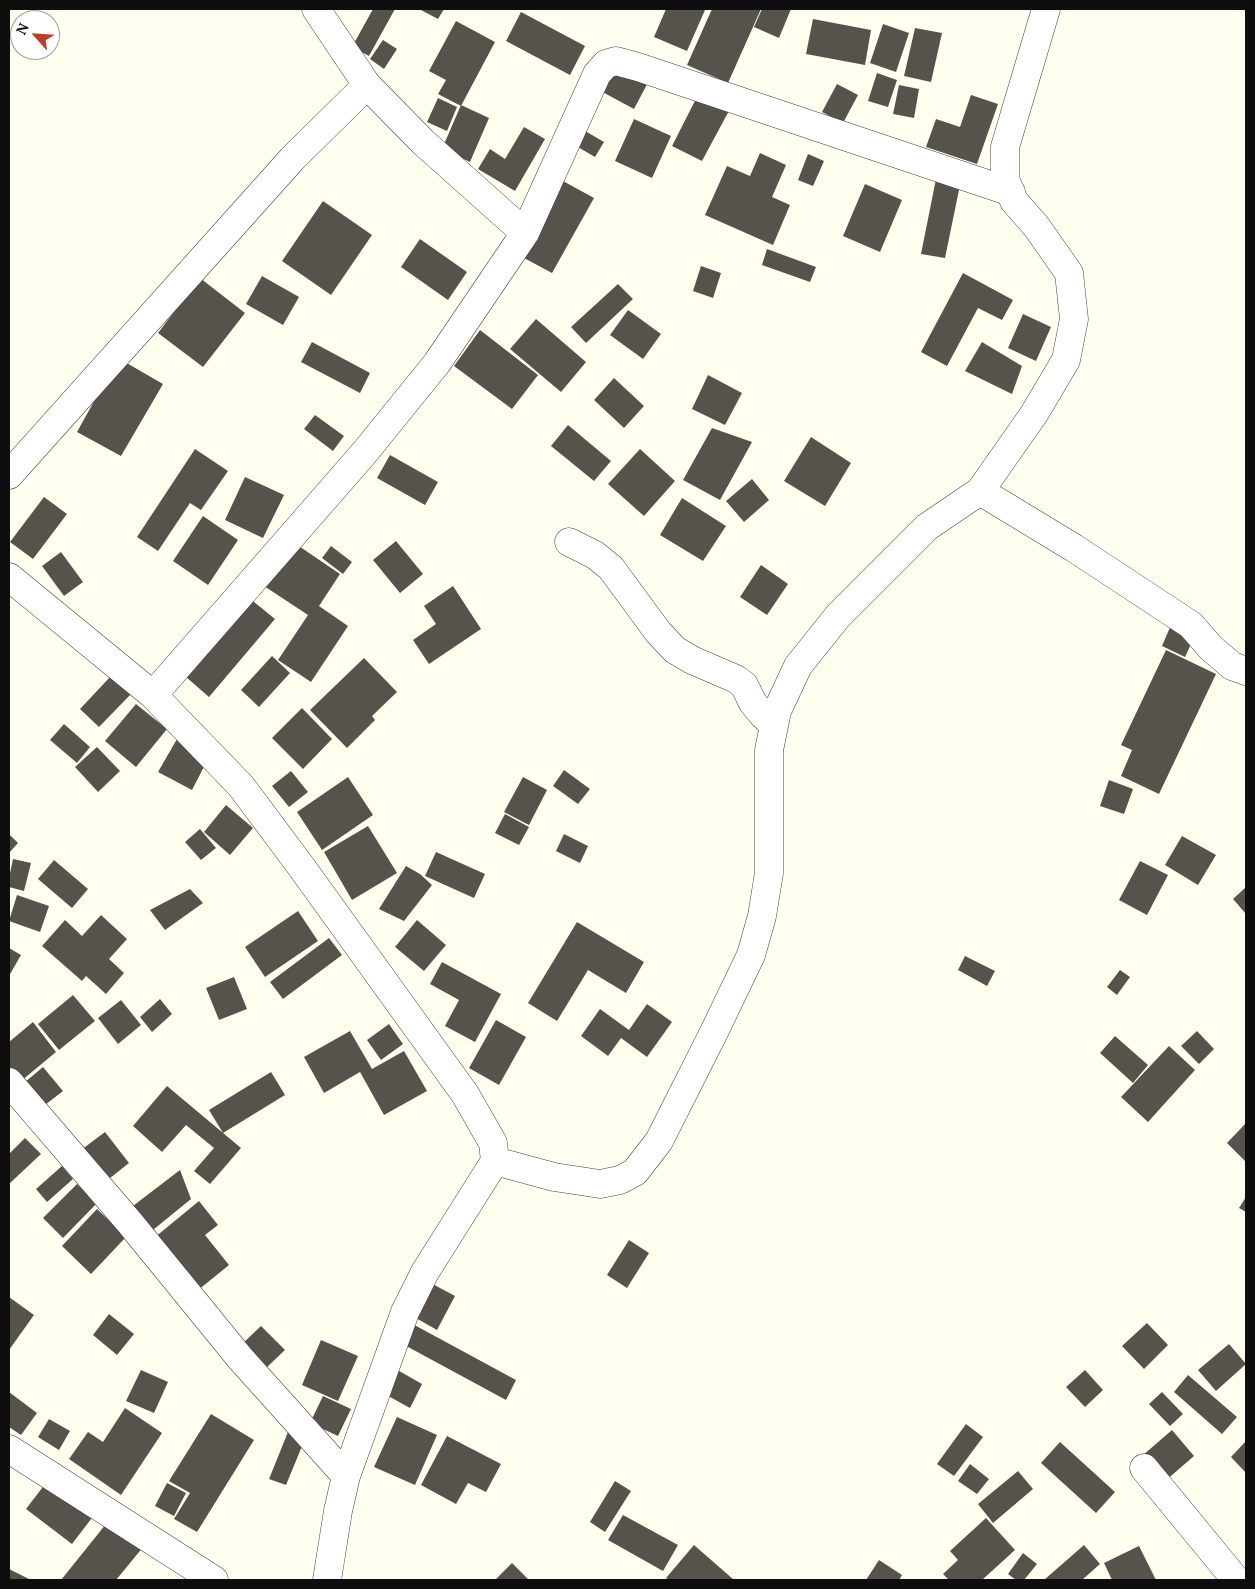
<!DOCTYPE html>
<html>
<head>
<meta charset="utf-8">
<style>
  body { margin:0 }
  #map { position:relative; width:1255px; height:1589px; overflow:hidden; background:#fffff0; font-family:"PT Serif",serif }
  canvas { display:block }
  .frame { position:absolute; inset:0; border:10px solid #0e0e0e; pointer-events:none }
  .north { position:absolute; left:10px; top:10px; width:50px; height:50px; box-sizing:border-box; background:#fff; border:1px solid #9f9f9f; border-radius:50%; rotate:296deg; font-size:14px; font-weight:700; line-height:20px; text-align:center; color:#0e0e0e }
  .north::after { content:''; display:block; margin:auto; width:18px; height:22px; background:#be3d27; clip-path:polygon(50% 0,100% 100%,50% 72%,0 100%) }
</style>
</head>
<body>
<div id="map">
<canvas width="1255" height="1589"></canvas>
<div class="frame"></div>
<div class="north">N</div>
</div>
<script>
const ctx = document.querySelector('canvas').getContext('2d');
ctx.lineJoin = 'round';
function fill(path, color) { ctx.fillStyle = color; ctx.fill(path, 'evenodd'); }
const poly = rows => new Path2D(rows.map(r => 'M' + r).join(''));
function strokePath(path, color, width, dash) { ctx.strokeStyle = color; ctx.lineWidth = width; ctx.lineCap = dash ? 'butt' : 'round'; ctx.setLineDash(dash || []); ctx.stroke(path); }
const building = poly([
  [373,9,395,9,369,56,352,47],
  [419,9,444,9,438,19],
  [666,9,705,10,687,51,654,37],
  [712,9,761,9,728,83,687,65],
  [762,9,791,9,779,38,754,27],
  [521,12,585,46,570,75,506,41],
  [813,19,871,30,865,65,806,54],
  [456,21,495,42,461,106,438,94,446,80,429,71],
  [883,24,909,33,896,72,870,63],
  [915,28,942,33,931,82,904,76],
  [383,40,397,49,384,69,370,59],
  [614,52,653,73,634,109,595,88],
  [877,73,897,80,888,107,868,101],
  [837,84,858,95,843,123,822,112],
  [899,85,919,89,914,118,893,114],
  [700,91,731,107,702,161,672,146],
  [971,95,998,104,977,164,926,147,936,119,960,127],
  [438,98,457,107,447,131,427,122],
  [461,105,489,118,470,162,442,149],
  [634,119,671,136,652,178,615,161],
  [524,127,545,139,515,191,478,169,490,149,505,159],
  [580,128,604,142,595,157,571,143],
  [760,153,786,165,772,197,790,205,773,245,705,215,727,166,750,176],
  [808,154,824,161,813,186,798,180],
  [552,175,594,198,552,273,511,251],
  [936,179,960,185,945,258,921,254],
  [865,184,902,200,880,252,843,236],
  [323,201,372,235,331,295,282,261],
  [420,239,467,272,448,300,401,267],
  [767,249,816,267,810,282,762,265],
  [701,266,721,273,713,298,693,291],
  [963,273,1013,300,1002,320,978,308,947,366,921,352],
  [262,276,299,297,283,325,246,304],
  [200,278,245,313,203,367,158,333],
  [618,284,633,299,586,343,571,327],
  [628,310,661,334,643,359,610,335],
  [1023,314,1051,327,1036,361,1008,348],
  [536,319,586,362,561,392,510,349],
  [480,330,538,375,512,409,454,366],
  [312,342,370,373,360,393,301,362],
  [982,342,1022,366,1012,394,965,371],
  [118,358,163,384,121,456,77,432],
  [708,375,742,393,725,425,692,409],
  [614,378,644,406,624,428,594,400],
  [315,415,344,436,333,451,304,429],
  [568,425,611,461,594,481,551,446],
  [712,428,752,442,720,500,683,480],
  [811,437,851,463,825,506,784,481],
  [195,449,228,471,201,510,190,503,158,551,137,537],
  [640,449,675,481,644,516,608,484],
  [390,455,438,482,425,505,377,478],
  [245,477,284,495,263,538,225,520],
  [752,479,769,500,744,522,726,501],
  [44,497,67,514,33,559,10,542],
  [682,498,726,526,703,561,660,535],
  [203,516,238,540,208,585,173,561],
  [290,540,340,574,319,606,348,626,311,682,278,660,308,615,261,584],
  [396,541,423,574,400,593,373,560],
  [331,546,352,562,343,574,322,558],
  [61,552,83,582,64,596,42,566],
  [761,565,788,584,767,615,740,597],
  [453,586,481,629,429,664,413,640,436,624,424,606],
  [243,593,275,619,209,697,178,670],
  [1174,618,1198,629,1185,657,1162,646],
  [1166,650,1216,674,1159,794,1121,776,1132,750,1121,745],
  [272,656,290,673,259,707,241,690],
  [364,658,397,692,372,716,375,720,347,748,310,710],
  [111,676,131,694,99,727,80,709],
  [136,704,167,729,136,767,105,741],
  [302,708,332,739,303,769,272,738],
  [64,724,90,747,77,763,50,740],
  [177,739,209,757,192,790,158,772],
  [97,747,120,771,98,792,75,767],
  [564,770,590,789,578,804,553,786],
  [291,771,308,792,289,807,272,786],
  [348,777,373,815,322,850,297,812],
  [523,777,547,790,529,825,504,812],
  [1109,780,1133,789,1124,814,1100,806],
  [226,805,253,828,230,855,204,832],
  [505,814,529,827,519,845,495,833],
  [368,826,397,873,352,900,324,852],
  [200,829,216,848,201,860,185,842],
  [9,834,18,843,9,853],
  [564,834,588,846,580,863,556,851],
  [1182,836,1216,855,1198,885,1165,865],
  [436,852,485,874,474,898,425,876],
  [13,859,31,863,24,891,9,887,9,878],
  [54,860,88,889,72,908,38,879],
  [1140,861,1168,875,1147,915,1119,900],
  [406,866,420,874,432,885,404,921,379,909],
  [1246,887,1246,914,1233,899],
  [190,889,203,903,165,930,150,910],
  [17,895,49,906,40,932,9,921],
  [298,911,318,941,265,977,245,947],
  [101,915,127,939,109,959,124,973,106,994,86,976,82,981,42,946,65,920,82,936],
  [417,920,446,945,424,971,395,947],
  [577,922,644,962,626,993,588,970,557,1021,528,1003],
  [329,938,342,955,283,999,270,982],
  [9,948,21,955,9,976],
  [965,956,995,971,987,986,958,970],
  [442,962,501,994,475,1042,445,1026,459,1000,430,984],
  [1120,970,1130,977,1117,995,1107,987],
  [234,977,247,1009,219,1020,206,988],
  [73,995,95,1021,59,1050,38,1024],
  [160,999,172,1014,152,1032,140,1017],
  [121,1000,141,1025,118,1044,98,1018],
  [647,1004,672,1022,647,1057,621,1038,608,1056,581,1036,600,1009,629,1030],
  [496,1020,526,1037,499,1085,469,1068],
  [33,1022,56,1052,15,1086,9,1078,9,1042],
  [389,1024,403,1044,381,1060,367,1040],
  [350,1031,372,1069,404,1051,427,1091,384,1115,360,1072,324,1093,304,1057],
  [1197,1031,1214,1049,1199,1064,1181,1046],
  [1115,1036,1148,1065,1133,1083,1100,1053],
  [1169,1046,1195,1070,1148,1122,1121,1097],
  [43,1067,63,1091,36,1112,18,1088],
  [271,1072,285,1095,223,1133,209,1110],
  [167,1086,241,1148,210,1184,194,1171,214,1148,186,1125,162,1152,133,1126],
  [1246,1123,1246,1162,1227,1143],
  [105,1132,129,1163,105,1182,81,1150],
  [25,1138,41,1154,9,1184,9,1154],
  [62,1166,73,1179,47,1202,36,1189],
  [180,1170,191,1199,148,1234,129,1209],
  [77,1184,97,1203,63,1238,43,1218],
  [1246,1197,1246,1212,1239,1208],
  [199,1201,218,1225,205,1235,229,1265,197,1291,154,1238],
  [97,1209,126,1237,91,1274,62,1246],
  [629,1240,649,1253,627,1288,607,1275],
  [425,1280,455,1296,437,1330,407,1313],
  [9,1297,34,1315,9,1350],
  [109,1314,134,1334,117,1355,93,1335],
  [407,1321,516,1380,506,1400,397,1341],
  [1147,1323,1168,1345,1144,1369,1122,1346],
  [261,1326,285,1350,266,1368,242,1344],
  [321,1340,358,1356,338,1401,302,1385],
  [1229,1344,1246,1364,1216,1391,1198,1370],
  [394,1368,422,1384,410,1408,381,1392],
  [141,1370,168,1382,154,1413,126,1401],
  [1085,1370,1103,1390,1085,1407,1066,1387],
  [1188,1375,1237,1417,1222,1434,1174,1392],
  [9,1392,37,1413,21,1435,9,1427],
  [1162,1392,1183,1414,1170,1426,1149,1404],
  [323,1396,351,1409,338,1436,310,1423],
  [125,1408,162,1433,121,1495,69,1459,88,1432,103,1442],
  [211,1414,254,1440,197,1532,174,1519,190,1493,169,1481],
  [397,1417,437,1435,415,1485,374,1467],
  [49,1419,70,1431,59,1450,38,1437],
  [966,1424,983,1437,954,1476,937,1464],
  [1172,1430,1194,1456,1157,1488,1135,1462],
  [288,1432,305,1439,286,1485,269,1479],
  [447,1436,501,1464,486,1492,468,1483,456,1504,421,1485],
  [1246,1441,1246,1473,1231,1457],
  [1060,1442,1115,1492,1096,1513,1041,1463],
  [970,1464,989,1479,977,1494,958,1481],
  [55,1471,101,1506,72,1544,26,1509],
  [1018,1471,1033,1489,993,1523,978,1504],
  [615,1481,631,1491,605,1532,590,1522],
  [167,1483,186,1493,174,1516,155,1506],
  [623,1515,678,1545,663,1571,608,1540],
  [986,1518,1015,1550,982,1580,949,1580,943,1574,958,1560,950,1551],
  [110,1519,144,1546,116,1580,61,1580],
  [694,1545,734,1580,700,1580,698,1579,697,1580,669,1580,666,1578],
  [1084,1545,1100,1564,1082,1580,1044,1580],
  [1139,1546,1156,1580,1112,1580,1104,1563],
  [1023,1553,1037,1564,1024,1580,1016,1580,1008,1574],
  [879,1560,902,1575,899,1580,866,1580],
  [512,1563,529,1580,495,1580],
  [9,1569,31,1580,9,1580]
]);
const minor = poly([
  [316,9,367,85,423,142,525,233],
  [9,475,292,159,367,85],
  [980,491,1074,548,1191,625,1211,648,1232,666,1246,671],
  [569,542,595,555,611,568,658,632,675,650,692,660,736,679,744,685,753,703,763,715,774,725],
  [9,577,153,695,241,786,300,865,465,1094,493,1143,495,1161,425,1272,405,1312,346,1476,338,1511,327,1580],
  [153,695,365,452,437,363,525,233,597,74,606,64,616,61,638,67,1011,192],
  [9,1082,130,1223,240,1358,346,1476],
  [495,1161,554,1177,600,1184,620,1180,635,1172,659,1141,714,1032,751,955,762,916,769,873,769,750,777,711,798,666,838,616,927,527,980,491,1034,414,1066,360,1074,319,1069,273,1036,226,1014,201,1005,179,1005,147,1046,9],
  [9,1449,214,1580],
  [1144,1468,1236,1580]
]);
fill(building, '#57524b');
strokePath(minor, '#414141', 29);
strokePath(minor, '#fff', 28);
</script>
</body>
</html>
